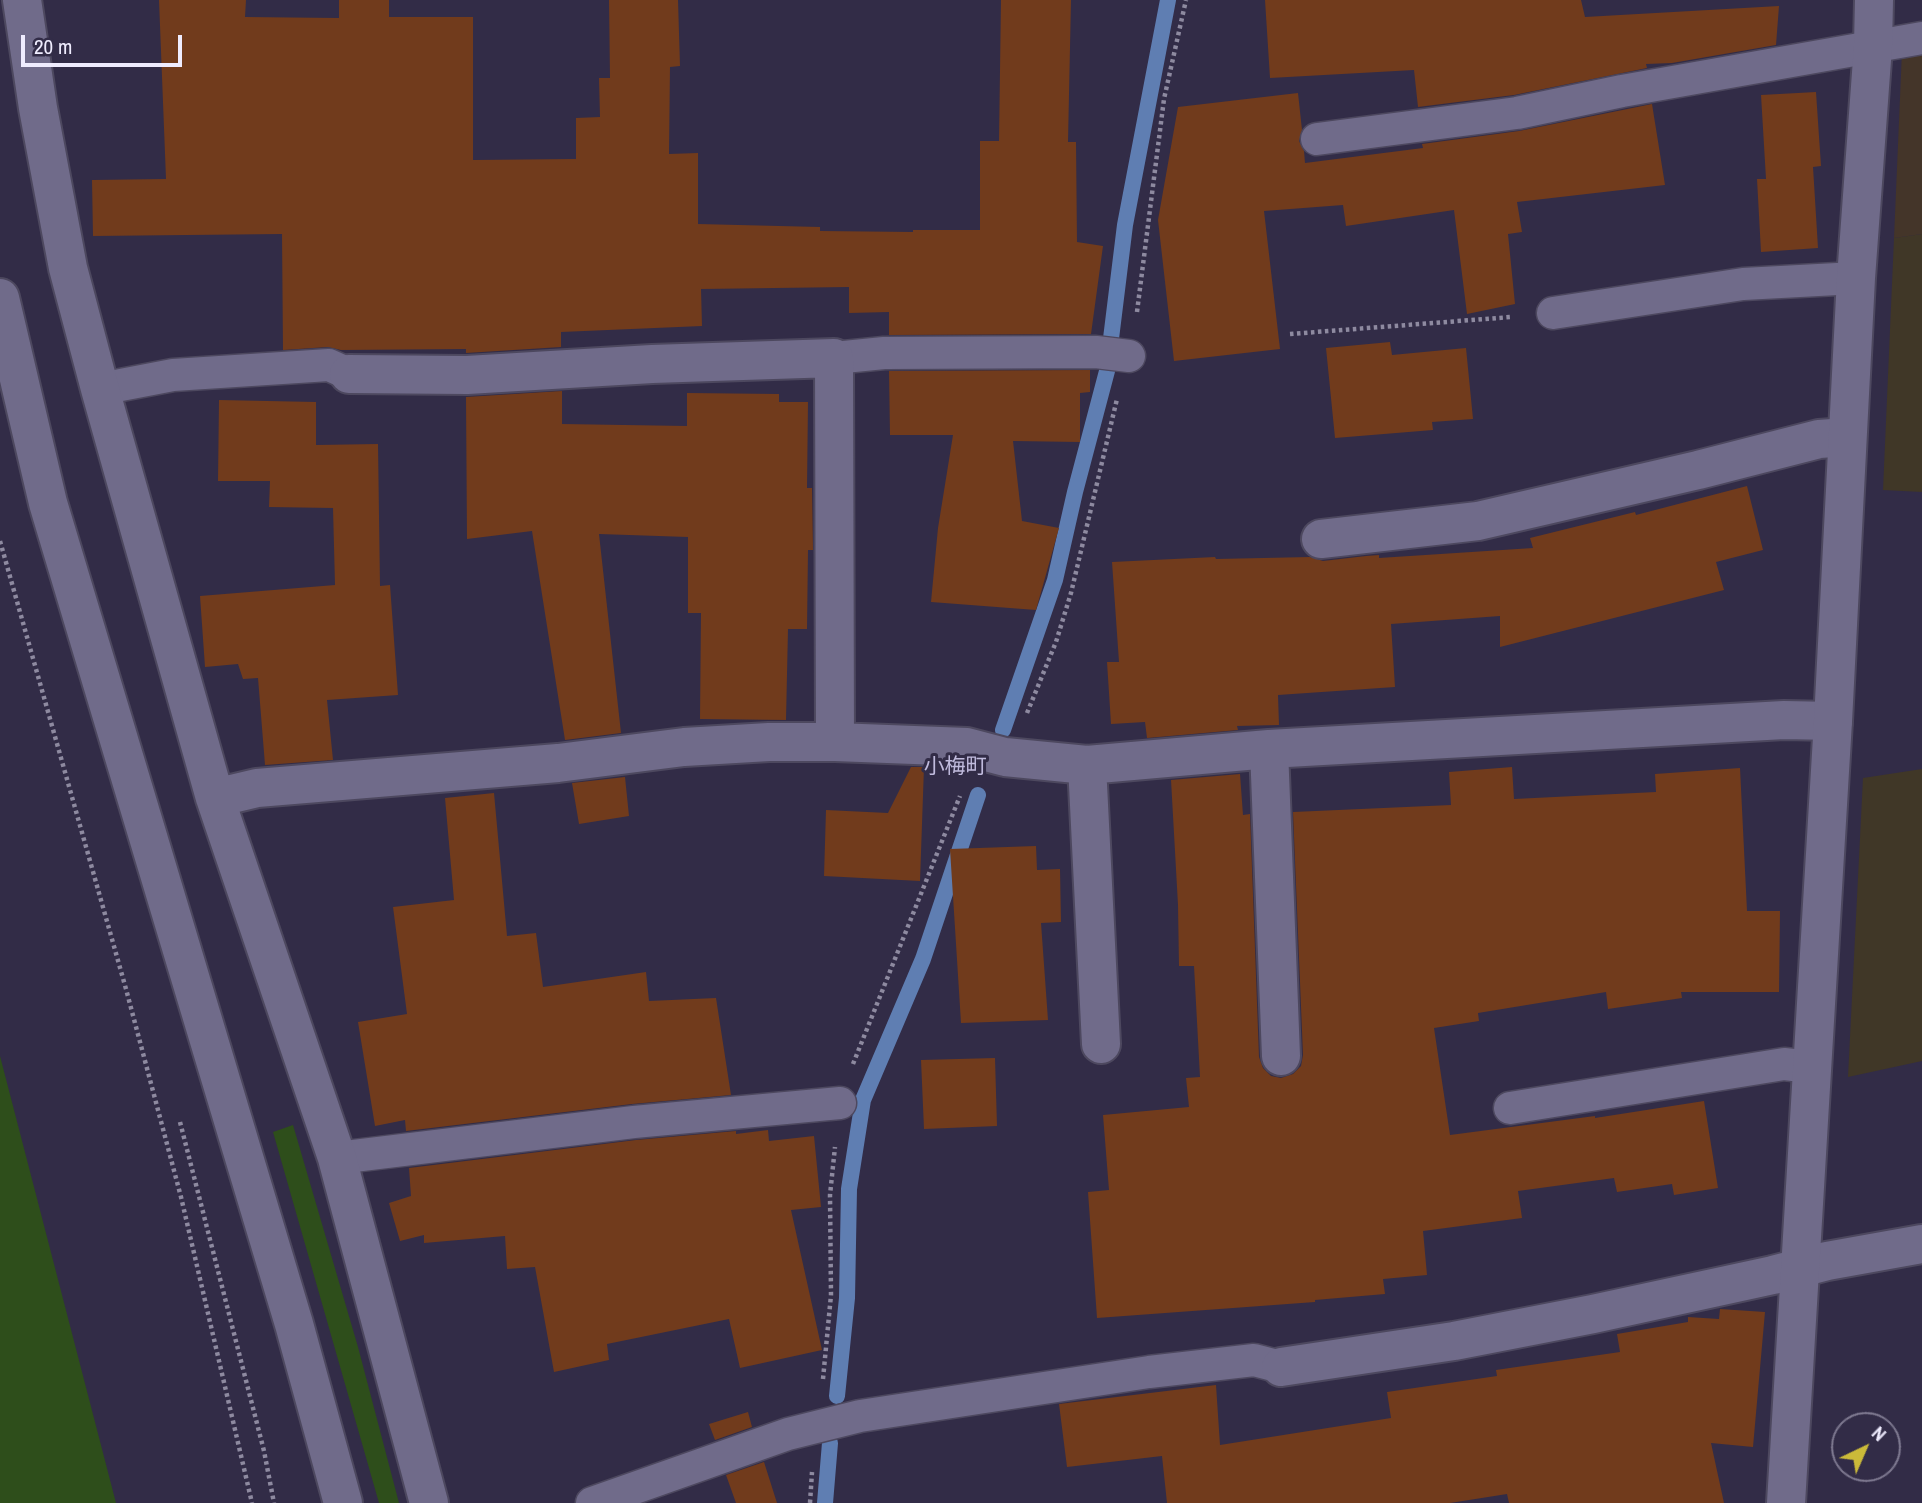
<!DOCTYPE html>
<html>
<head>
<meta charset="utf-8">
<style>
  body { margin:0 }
  #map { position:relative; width:1922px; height:1503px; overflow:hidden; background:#322c47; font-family:"Archivo Narrow",sans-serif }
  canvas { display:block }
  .north { position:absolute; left:1831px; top:1412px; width:70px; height:70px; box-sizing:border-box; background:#322c47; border:2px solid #7e7990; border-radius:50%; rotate:44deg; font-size:19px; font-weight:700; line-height:28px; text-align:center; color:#efecfe }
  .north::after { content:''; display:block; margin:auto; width:24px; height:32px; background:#cbba39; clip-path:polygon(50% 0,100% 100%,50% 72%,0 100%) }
  .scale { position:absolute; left:21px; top:35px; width:161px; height:32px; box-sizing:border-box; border:4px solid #efecfe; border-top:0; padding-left:9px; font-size:21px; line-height:24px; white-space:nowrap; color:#efecfe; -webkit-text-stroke:5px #322c47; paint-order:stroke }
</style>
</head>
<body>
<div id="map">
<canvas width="1922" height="1503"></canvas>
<div class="north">N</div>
<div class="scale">20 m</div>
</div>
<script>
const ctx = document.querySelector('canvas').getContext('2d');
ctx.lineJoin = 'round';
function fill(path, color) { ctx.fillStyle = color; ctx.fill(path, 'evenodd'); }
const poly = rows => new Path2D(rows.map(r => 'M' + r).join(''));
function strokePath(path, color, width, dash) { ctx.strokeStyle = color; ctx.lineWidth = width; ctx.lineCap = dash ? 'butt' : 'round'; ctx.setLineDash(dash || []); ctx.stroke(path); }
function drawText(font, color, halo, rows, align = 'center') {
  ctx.font = font + ' "Archivo Narrow","Noto Sans JP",sans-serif'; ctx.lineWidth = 6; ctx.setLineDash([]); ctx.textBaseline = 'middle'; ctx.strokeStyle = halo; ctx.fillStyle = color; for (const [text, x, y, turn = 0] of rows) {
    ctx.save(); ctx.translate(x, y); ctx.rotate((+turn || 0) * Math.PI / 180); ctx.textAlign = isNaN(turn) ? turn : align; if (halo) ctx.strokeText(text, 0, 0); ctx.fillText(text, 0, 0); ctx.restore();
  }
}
const commercial = poly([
  [1922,234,1922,492,1883,490,1894,238],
  [1922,769,1922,1061,1848,1077,1863,778]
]);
const industrial = poly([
  [1922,48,1922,234,1894,238,1902,51]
]);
const green = poly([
  [0,1056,116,1503,0,1503],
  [293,1125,358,1347,399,1503,379,1503,273,1132]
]);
const stream = poly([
  [1003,730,1055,580,1075,492,1107,371,1125,225,1168,0],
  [837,1396,847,1298,849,1189,863,1100,923,959,978,795],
  [825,1503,830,1443]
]);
const building = poly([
  [159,0,246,0,245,17,339,18,339,0,389,0,389,17,473,17,473,160,576,159,576,118,600,117,599,78,610,78,609,0,678,0,680,66,670,67,669,154,698,153,698,224,820,227,820,231,913,232,913,230,980,230,980,141,999,141,1001,0,1071,0,1068,142,1076,142,1077,242,1103,246,1091,334,889,335,889,312,849,313,849,287,701,289,702,326,561,332,561,347,466,353,466,349,341,350,328,347,283,350,282,234,93,236,92,180,166,179],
  [1265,0,1581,0,1585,17,1779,6,1776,45,1672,63,1646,64,1647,68,1514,95,1418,107,1414,70,1270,78],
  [1816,92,1821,166,1813,167,1818,248,1761,252,1757,179,1766,179,1761,95],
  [1298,93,1302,130,1299,141,1304,151,1305,163,1423,148,1422,144,1519,131,1652,104,1665,185,1517,202,1522,232,1508,234,1515,304,1467,314,1454,210,1346,226,1343,205,1264,211,1280,349,1174,361,1158,220,1178,107],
  [1390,342,1392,355,1466,348,1473,419,1432,422,1433,430,1335,438,1326,348],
  [1090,370,1090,392,1080,393,1080,442,1013,441,1022,521,1059,528,1036,610,931,602,938,528,953,435,890,435,889,371],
  [562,391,562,424,687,426,687,393,779,394,779,402,808,402,807,488,812,488,813,550,808,550,807,629,788,629,786,720,700,719,701,613,688,613,688,537,599,534,621,733,565,740,532,531,467,539,466,397],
  [219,400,316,402,316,445,378,444,380,586,390,585,398,695,327,700,333,760,265,765,258,678,243,679,238,664,205,667,200,596,335,585,333,508,269,507,270,481,218,481],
  [1747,486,1763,550,1716,562,1724,590,1500,647,1500,616,1391,624,1395,687,1278,695,1279,725,1237,726,1238,730,1147,738,1145,722,1111,724,1107,662,1119,662,1112,562,1215,557,1216,559,1310,557,1323,561,1366,556,1379,555,1379,558,1533,548,1530,538,1635,512,1636,515],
  [911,767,924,767,920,881,824,876,826,810,888,813],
  [1512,767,1514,799,1656,792,1655,774,1740,768,1747,911,1780,911,1779,992,1681,992,1682,998,1608,1009,1606,992,1478,1013,1479,1021,1434,1028,1450,1135,1595,1116,1595,1118,1704,1101,1718,1188,1674,1195,1672,1184,1617,1192,1614,1178,1518,1191,1522,1218,1423,1231,1427,1275,1383,1279,1385,1294,1315,1300,1315,1302,1097,1318,1088,1192,1109,1190,1103,1115,1189,1107,1186,1078,1200,1077,1194,966,1179,966,1178,905,1171,780,1240,774,1243,815,1250,814,1259,1057,1263,1068,1271,1076,1281,1078,1293,1074,1301,1066,1303,1055,1293,812,1451,805,1449,772],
  [625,777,629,816,579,824,572,783],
  [494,793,507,936,536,933,543,987,646,972,649,1001,716,998,731,1095,632,1104,406,1131,405,1120,375,1126,358,1022,407,1014,393,907,454,900,445,798],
  [1036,846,1037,870,1060,869,1061,922,1041,923,1048,1020,961,1023,950,849],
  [995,1058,997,1126,924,1129,921,1060],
  [768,1130,769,1141,814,1136,821,1207,791,1210,822,1350,740,1368,729,1319,607,1344,609,1360,554,1372,535,1267,507,1269,505,1236,424,1243,424,1235,400,1241,389,1203,411,1196,409,1168,636,1140,736,1131,736,1134],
  [1720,1309,1765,1312,1753,1447,1711,1443,1724,1503,1509,1503,1507,1494,1450,1503,1167,1503,1162,1456,1067,1467,1059,1404,1216,1385,1220,1445,1391,1418,1387,1392,1497,1376,1496,1370,1620,1352,1617,1334,1688,1322,1688,1317,1719,1319],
  [748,1412,752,1427,715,1440,709,1424],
  [764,1462,777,1503,736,1503,726,1475]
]);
const path = poly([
  [1137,312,1164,99,1186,0],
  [1290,334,1511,317],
  [0,541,126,989,181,1197,252,1503],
  [1027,713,1056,642,1071,593,1117,399],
  [853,1064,960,796],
  [180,1122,264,1451,274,1503],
  [823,1379,831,1295,830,1195,835,1147],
  [810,1503,812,1472]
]);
const service = poly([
  [1317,139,1517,113,1622,91,1922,38],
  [1553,313,1743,284,1856,278],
  [834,358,884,353,1096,352,1129,356],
  [100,389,173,375,329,365,349,374],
  [1510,1108,1784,1064,1812,1067],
  [337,1158,634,1122,840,1103],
  [592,1503,788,1434,860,1416,1149,1372,1254,1360,1281,1367]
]);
const minor = poly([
  [22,0,38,108,68,268,100,389,215,798,337,1158,429,1503],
  [349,374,467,375,652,364,834,358,835,742],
  [1321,539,1478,521,1698,470,1819,439,1847,437],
  [1269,749,1281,1056],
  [1087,765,1101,1044],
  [215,798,257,788,558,763,684,747,769,742,835,742,967,747,1005,757,1087,765,1269,749,1784,720,1833,721],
  [1281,1367,1454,1341,1593,1314,1773,1275,1827,1261,1922,1244]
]);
const tertiary = poly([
  [0,298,48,503,294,1324,343,1503],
  [1786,1503,1833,721,1856,278,1873,46,1874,0]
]);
const neighbourhoodNames = [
  ["小梅町",955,767]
];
fill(commercial, '#403727');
fill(industrial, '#443529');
fill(green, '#2e4e1b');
strokePath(stream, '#5f7eb2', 16);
fill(building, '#713b1c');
strokePath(service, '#4d485f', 35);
strokePath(minor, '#4d485f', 42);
strokePath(tertiary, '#4d485f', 42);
strokePath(path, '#8e8aa0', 4.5, [3.5, 3.5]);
strokePath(service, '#706b8a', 32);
strokePath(minor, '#706b8a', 38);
strokePath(tertiary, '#706b8a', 38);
drawText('21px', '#c0bbdd', '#322c47', neighbourhoodNames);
</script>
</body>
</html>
